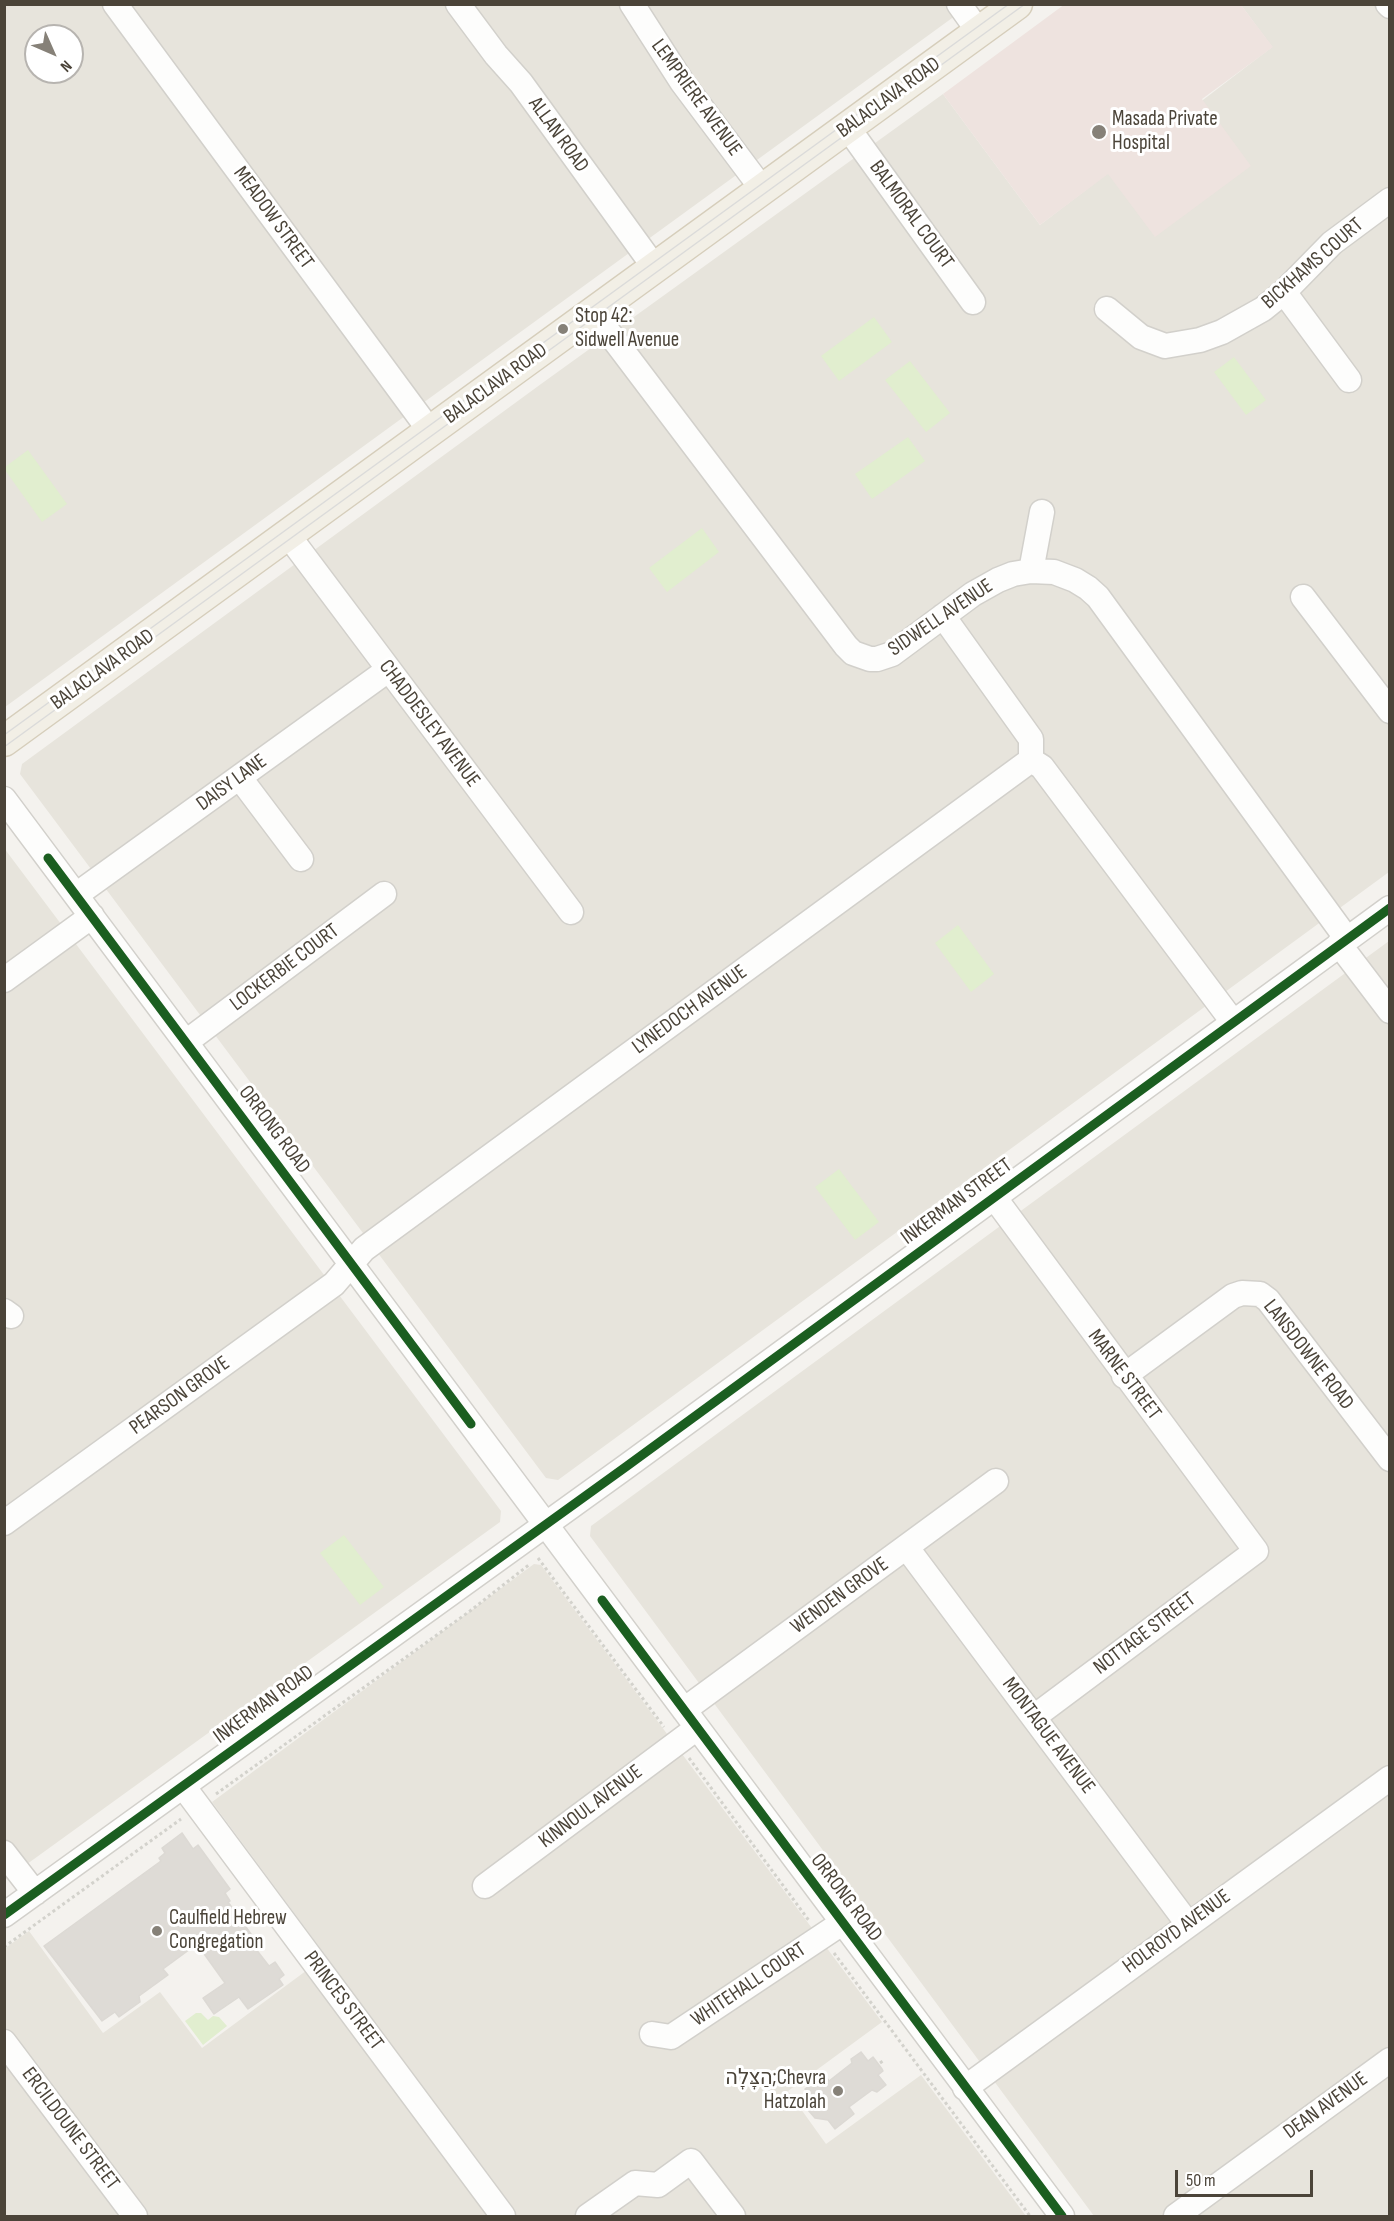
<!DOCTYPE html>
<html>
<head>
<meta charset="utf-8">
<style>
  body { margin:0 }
  #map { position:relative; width:1394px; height:2221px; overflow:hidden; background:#f4f2ee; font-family:"Sofia Sans Condensed",sans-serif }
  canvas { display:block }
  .frame { position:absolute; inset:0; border:6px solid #4b4439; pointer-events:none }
  .north { position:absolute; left:24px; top:24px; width:60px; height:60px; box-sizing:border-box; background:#fff; border:2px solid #b7b4b0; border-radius:50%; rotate:135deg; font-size:16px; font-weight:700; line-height:24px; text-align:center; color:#4b4439 }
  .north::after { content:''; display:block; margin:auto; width:21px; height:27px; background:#868178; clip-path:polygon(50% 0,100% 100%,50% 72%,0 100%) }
  .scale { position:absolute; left:1175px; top:2170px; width:138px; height:27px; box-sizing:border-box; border:3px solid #4b4439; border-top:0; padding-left:8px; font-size:18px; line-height:21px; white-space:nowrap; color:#4b4439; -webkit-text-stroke:4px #fff; paint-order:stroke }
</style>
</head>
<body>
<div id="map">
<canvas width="1394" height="2221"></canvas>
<div class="frame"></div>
<div class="north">N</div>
<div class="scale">50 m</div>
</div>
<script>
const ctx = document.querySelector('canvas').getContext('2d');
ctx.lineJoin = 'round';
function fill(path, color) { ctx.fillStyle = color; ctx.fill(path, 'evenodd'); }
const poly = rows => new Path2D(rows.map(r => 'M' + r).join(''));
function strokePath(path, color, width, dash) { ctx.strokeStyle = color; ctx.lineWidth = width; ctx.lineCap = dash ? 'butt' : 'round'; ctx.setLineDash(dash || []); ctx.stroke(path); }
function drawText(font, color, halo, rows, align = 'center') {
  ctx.font = font + ' "Sofia Sans Condensed",Heebo,sans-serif'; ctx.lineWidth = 6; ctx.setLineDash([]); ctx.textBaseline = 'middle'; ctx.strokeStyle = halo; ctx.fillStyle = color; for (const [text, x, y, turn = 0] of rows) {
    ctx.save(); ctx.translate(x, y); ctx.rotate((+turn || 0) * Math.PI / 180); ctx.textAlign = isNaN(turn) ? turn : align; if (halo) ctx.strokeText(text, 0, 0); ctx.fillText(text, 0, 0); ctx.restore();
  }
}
const residential = poly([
  [5,5,970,5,5,707],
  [36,36,72,36,72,72,36,72],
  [1241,5,1389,5,1389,872,558,1480,546,1478,20,774,22,764,541,384,943,94,1040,225,1272,47],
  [4,848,501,1511,500,1522,5,1880],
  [1389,941,1389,2216,1094,2216,590,1536,591,1526],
  [534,1564,541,1565,882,2022,788,2091,826,2144,921,2075,1026,2216,5,2216,4,1949,29,1931,103,2033,160,1992,202,2048,326,1956,212,1802]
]);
const medical = poly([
  [1065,4,1241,5,1273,47,1202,99,1251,166,1155,237,1108,174,1040,225,943,94]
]);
const green = poly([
  [874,317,892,342,839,381,821,356],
  [1234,357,1266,400,1246,415,1214,372],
  [910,361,950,413,926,432,885,380],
  [908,437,925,461,872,499,855,474],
  [28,450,67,504,42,522,5,470,5,467],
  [702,528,719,552,667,592,649,568],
  [958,925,994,974,971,992,935,943],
  [839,1169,879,1222,855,1240,815,1187],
  [344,1535,384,1587,360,1605,320,1553],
  [196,2013,201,2013,208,2020,213,2016,219,2017,227,2026,203,2045,185,2021]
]);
const building = poly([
  [182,1833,193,1849,198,1845,230,1889,225,1893,230,1901,228,1902,256,1941,252,1944,269,1966,275,1962,284,1975,279,1979,283,1985,248,2009,239,1997,214,2014,203,1998,225,1983,197,1944,163,1969,168,1975,139,1996,140,2002,119,2017,115,2012,102,2021,44,1946,161,1861,159,1858,165,1853,162,1848,182,1833],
  [861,2052,868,2061,873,2057,882,2069,883,2071,878,2075,886,2085,877,2092,872,2090,849,2107,854,2114,835,2129,828,2120,815,2118,808,2110,810,2096,805,2089,824,2074,829,2081,852,2063,851,2059,861,2052]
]);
const path = poly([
  [538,1558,664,1727],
  [689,1758,810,1922],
  [216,1794,470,1611,530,1564],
  [4,1947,181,1819],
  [834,1953,1030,2216],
  [880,2063,883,2061]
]);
const minor = poly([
  [115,4,430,431],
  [458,4,496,55,521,83,655,268],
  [632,4,682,82,763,190],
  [959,4,979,32],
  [1388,4,1390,6],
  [848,128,973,302],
  [1284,292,1349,380],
  [1107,309,1141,337,1165,346,1200,340,1222,332,1263,309,1284,292,1332,243,1390,200],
  [594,313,846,646,853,653,870,659,877,659,892,654,973,594,998,580,1013,574,1031,571,1054,572,1075,580,1088,588,1098,597,1347,939],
  [288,535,571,912],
  [1031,571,1042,512],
  [1303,597,1390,711],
  [943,616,1031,739,1031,760],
  [1031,760,1042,767,1233,1022],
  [240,778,301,859],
  [4,799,1062,2216],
  [76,895,388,670],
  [1339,944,1390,1011],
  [4,980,92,916],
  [186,1042,384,894],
  [994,1197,1256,1551,1034,1717],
  [4,1311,11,1316],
  [1124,1376,1233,1296,1242,1293,1260,1294,1268,1300,1390,1459],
  [4,1523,334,1284,364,1249,1031,760],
  [907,1548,1188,1924],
  [684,1710,996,1481],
  [183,1786,503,2216],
  [4,1853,35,1893],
  [485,1886,697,1728],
  [4,1915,627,1466,1390,908],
  [652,2034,671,2037,842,1923],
  [4,2042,135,2216],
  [965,2088,1390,1778],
  [588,2216,635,2183,658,2185,691,2161,733,2216],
  [1176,2216,1390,2060]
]);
const major = poly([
  [4,741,1017,4]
]);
const tram = poly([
  [4,735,1009,4],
  [4,747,1025,4]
]);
const cycleway = poly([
  [48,858,471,1424],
  [602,1600,1062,2216],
  [4,1915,627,1466,1390,908]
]);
const markers = [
  [1099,132,8,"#868178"],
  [563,329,6,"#868178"],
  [157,1931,6,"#868178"],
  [838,2091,6,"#868178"]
];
const streetNames = [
  ["LEMPRIERE AVENUE",696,98,54],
  ["BALACLAVA ROAD",889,98,-36],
  ["ALLAN ROAD",558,135,54],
  ["BALMORAL COURT",911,215,54],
  ["MEADOW STREET",273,218,54],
  ["BICKHAMS COURT",1313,264,-41],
  ["BALACLAVA ROAD",496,384,-36],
  ["SIDWELL AVENUE",941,618,-34],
  ["BALACLAVA ROAD",103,670,-36],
  ["CHADDESLEY AVENUE",429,724,53],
  ["DAISY LANE",232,783,-36],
  ["LOCKERBIE COURT",285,968,-37],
  ["LYNEDOCH AVENUE",690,1010,-36],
  ["ORRONG ROAD",274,1130,53],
  ["INKERMAN STREET",957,1202,-36],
  ["LANSDOWNE ROAD",1308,1355,52],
  ["MARNE STREET",1124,1375,53],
  ["PEARSON GROVE",180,1396,-36],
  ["WENDEN GROVE",840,1596,-36],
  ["NOTTAGE STREET",1145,1634,-37],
  ["INKERMAN ROAD",264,1705,-36],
  ["MONTAGUE AVENUE",1048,1736,53],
  ["KINNOUL AVENUE",591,1807,-37],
  ["ORRONG ROAD",846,1898,53],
  ["HOLROYD AVENUE",1177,1932,-36],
  ["WHITEHALL COURT",749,1985,-34],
  ["PRINCES STREET",343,2001,53],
  ["DEAN AVENUE",1326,2106,-36],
  ["ERCILDOUNE STREET",70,2129,53]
];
const poiNames = [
  ["Masada Private",1112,120],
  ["Hospital",1112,144],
  ["Stop 42:",575,317],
  ["Sidwell Avenue",575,341],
  ["Caulfield Hebrew",169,1919],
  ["Congregation",169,1943],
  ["הַצָּלָה;Chevra",826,2079,"right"],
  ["Hatzolah",826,2103,"right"]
];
fill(residential, '#e7e4dc');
fill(medical, '#eee3df');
fill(green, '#e1eecf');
fill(building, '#dedbd6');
strokePath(building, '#dcd9d4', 1.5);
strokePath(minor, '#d2d0cb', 27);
strokePath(major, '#d6cebb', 33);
strokePath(path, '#d3d2cc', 3, [3, 3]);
strokePath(minor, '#fdfdfc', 24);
strokePath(major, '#f2efe6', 30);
strokePath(tram, '#dbdbda', 1.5);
strokePath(cycleway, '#1b5e20', 9);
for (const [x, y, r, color] of markers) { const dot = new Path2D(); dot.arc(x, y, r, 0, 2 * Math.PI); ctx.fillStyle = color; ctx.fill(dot); strokePath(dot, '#fff', 2); }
drawText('21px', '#4b4439', '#fff', streetNames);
drawText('21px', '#4b4439', '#fff', poiNames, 'left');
</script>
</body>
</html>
